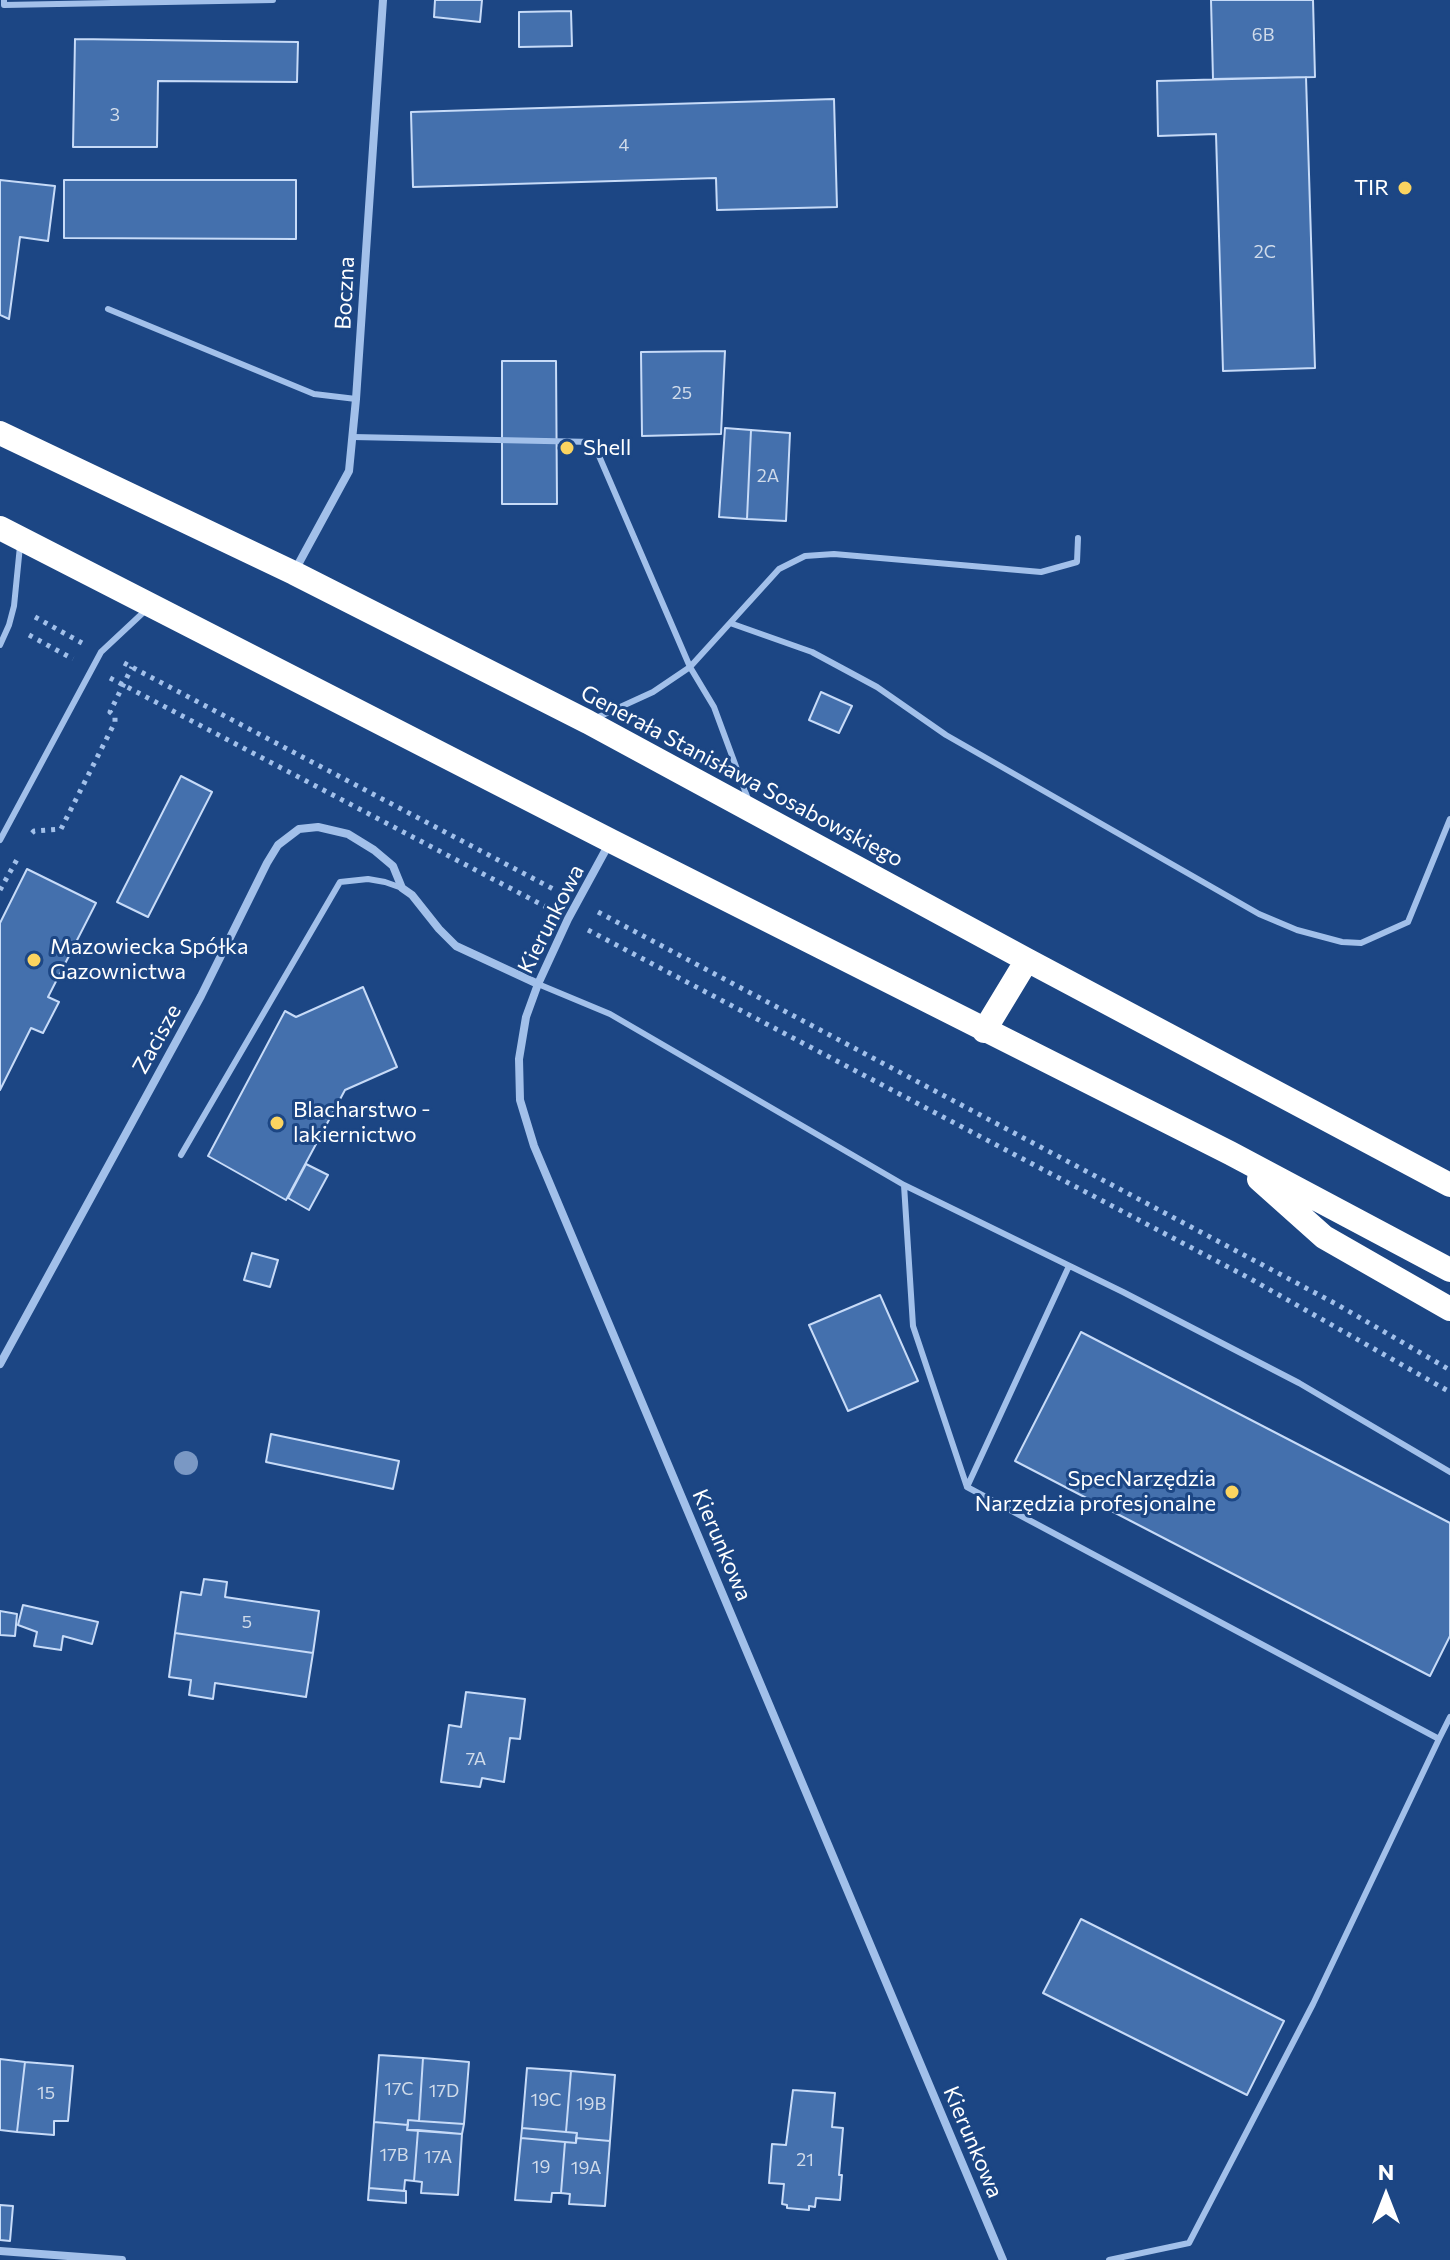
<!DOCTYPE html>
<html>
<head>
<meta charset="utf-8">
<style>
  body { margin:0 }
  #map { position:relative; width:1450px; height:2260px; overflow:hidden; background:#1c4684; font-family:Commissioner,sans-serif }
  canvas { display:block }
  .north { position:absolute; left:1346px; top:2156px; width:80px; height:80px; -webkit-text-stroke:6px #1c4684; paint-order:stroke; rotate:0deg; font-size:22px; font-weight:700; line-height:32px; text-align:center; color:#fff }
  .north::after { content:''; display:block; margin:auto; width:28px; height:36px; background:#fff; clip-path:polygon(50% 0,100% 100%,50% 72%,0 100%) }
</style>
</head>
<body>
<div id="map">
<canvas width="1450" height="2260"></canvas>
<div class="north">N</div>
</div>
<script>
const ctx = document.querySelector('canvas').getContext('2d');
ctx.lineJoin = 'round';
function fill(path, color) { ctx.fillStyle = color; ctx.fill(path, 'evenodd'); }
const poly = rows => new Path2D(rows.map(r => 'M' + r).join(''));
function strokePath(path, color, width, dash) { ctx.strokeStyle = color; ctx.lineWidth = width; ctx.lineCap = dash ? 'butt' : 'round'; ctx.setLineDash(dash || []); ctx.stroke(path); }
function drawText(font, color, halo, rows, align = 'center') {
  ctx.font = font + ' Commissioner,sans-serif'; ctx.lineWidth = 6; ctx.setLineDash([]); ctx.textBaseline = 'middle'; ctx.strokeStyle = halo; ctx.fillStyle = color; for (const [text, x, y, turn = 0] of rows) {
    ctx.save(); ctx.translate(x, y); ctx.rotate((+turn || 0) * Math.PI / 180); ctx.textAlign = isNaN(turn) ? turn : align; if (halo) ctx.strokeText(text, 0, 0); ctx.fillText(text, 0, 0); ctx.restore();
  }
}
const building = poly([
  [435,0,482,0,480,22,434,17,435,0],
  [1211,0,1313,0,1315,77,1213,79,1211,0],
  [571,11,572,46,519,47,519,12,571,11],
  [75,39,298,42,297,82,158,81,157,147,73,147,75,39],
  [1306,77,1315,368,1223,371,1216,134,1158,136,1157,81,1306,77],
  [834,99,837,207,717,210,716,178,413,187,411,112,834,99],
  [0,180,55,186,48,241,20,237,9,319,0,315,0,180],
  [64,180,296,180,296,239,64,238,64,180],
  [725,351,721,434,642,436,641,352,725,351],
  [502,361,556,361,557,504,502,504,502,361],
  [725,428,751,430,747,519,719,517,725,428],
  [751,430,790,433,786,521,747,519,751,430],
  [821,692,852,706,839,733,809,720,821,692],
  [181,776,212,792,148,917,117,902,181,776],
  [27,869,96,903,48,997,59,1002,43,1033,31,1028,0,1090,0,923,27,869],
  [363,987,397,1067,345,1090,286,1200,208,1156,285,1011,296,1017,363,987],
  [306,1164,328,1175,309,1210,288,1198,306,1164],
  [252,1253,278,1260,270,1287,244,1280,252,1253],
  [880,1295,918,1381,848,1411,809,1325,880,1295],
  [1081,1332,1450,1523,1450,1636,1430,1676,1015,1461,1081,1332],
  [271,1434,399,1461,393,1489,266,1462,271,1434],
  [204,1579,227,1582,225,1597,319,1611,313,1653,175,1633,181,1592,201,1595,204,1579],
  [23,1605,98,1622,92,1644,63,1636,61,1650,34,1646,37,1632,18,1625,23,1605],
  [0,1611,17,1614,15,1636,0,1635,0,1611],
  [175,1633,313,1653,306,1697,215,1683,213,1699,189,1695,191,1680,169,1677,175,1633],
  [466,1692,525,1699,520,1739,510,1738,504,1782,482,1778,480,1787,441,1782,449,1725,461,1727,466,1692],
  [1081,1919,1284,2021,1247,2095,1043,1993,1081,1919],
  [379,2055,423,2058,419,2121,408,2120,408,2125,374,2122,379,2055],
  [423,2058,469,2062,464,2124,419,2121,423,2058],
  [0,2059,25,2062,17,2132,0,2130,0,2059],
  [25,2062,73,2066,68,2121,54,2121,54,2135,17,2132,25,2062],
  [527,2068,571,2071,566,2132,522,2128,527,2068],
  [571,2071,615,2075,610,2141,576,2138,577,2133,566,2132,571,2071],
  [793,2090,835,2093,832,2127,843,2128,839,2175,842,2175,840,2200,816,2198,815,2207,809,2206,809,2210,787,2208,787,2205,782,2204,784,2184,769,2183,772,2144,786,2145,793,2090],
  [408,2120,419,2121,464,2124,462,2134,407,2130,408,2120],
  [374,2122,408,2125,407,2130,418,2130,414,2181,405,2180,404,2191,369,2188,374,2122],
  [522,2128,577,2133,576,2143,521,2138,522,2128],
  [418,2130,462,2134,458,2195,421,2193,422,2182,414,2181,418,2130],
  [521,2138,565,2142,561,2193,552,2193,551,2202,515,2200,521,2138],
  [576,2138,610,2141,605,2206,569,2204,570,2194,561,2193,565,2142,576,2143,576,2138],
  [369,2188,406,2191,406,2203,368,2200,369,2188],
  [0,2205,13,2206,10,2241,0,2240,0,2205]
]);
const path = poly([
  [35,617,82,643],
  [29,635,73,659],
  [124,663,557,891],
  [110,678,548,908],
  [32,833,34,831,61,829,115,722,115,716,110,712,132,667],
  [0,890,19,856],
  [598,912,1338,1305,1450,1370],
  [588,930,1249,1278,1450,1392]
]);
const lane = poly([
  [4,0,4,5,273,0],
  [108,309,314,394,356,399],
  [353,437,593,442,690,667,714,707,748,799],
  [730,623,812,652,877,687,946,735,1259,914,1297,930,1342,942,1361,943,1408,922,1450,819],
  [0,645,9,625,14,606,20,546],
  [594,719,653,692,690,667,779,569,805,556,834,554,1041,572,1077,562,1078,538],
  [0,840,101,652,147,609],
  [538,984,610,1014,904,1185,1123,1292,1299,1383,1450,1472],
  [181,1155,340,882,368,879,385,882,402,888],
  [904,1185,913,1326,967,1487,1439,1739,1450,1717],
  [967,1487,1069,1266],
  [1109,2260,1189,2243,1313,2004,1439,1739]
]);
const street = poly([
  [294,572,349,471,356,399,383,0],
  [610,842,568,919,538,984,526,1017,519,1059,520,1100,534,1146,1003,2260],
  [0,1364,201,996,267,863,278,845,299,829,318,827,348,834,374,850,393,866,402,888,412,895,439,929,456,946,538,984],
  [0,2251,122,2260]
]);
const highway = poly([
  [0,433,294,573,588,722,1027,960,1450,1185],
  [0,528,611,841,1230,1153,1450,1270],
  [984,1031,1027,960],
  [1259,1179,1324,1237,1450,1309]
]);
const trees = [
  [186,1463]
];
const markers = [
  [1405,188,8,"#fbd460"],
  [567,448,8,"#fbd460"],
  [34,960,8,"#fbd460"],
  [277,1123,8,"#fbd460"],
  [1232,1492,8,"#fbd460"]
];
const numberNames = [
  ["6B",1263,35],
  ["3",115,115],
  ["4",624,145],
  ["2C",1265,252],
  ["25",682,393],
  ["2A",768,476],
  ["5",247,1622],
  ["7A",476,1759],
  ["17C",399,2089],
  ["17D",444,2091],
  ["15",46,2093],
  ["19C",546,2100],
  ["19B",591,2104],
  ["17B",394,2155],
  ["17A",438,2157],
  ["21",805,2160],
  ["19",541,2167],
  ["19A",586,2168]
];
const poiNames = [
  ["TIR",1389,188,"right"],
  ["Shell",583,448],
  ["Mazowiecka Spółka",50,947],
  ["Gazownictwa",50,972],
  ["Blacharstwo -",293,1110],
  ["lakiernictwo",293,1135],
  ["SpecNarzędzia",1216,1479,"right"],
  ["Narzędzia profesjonalne",1216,1504,"right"]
];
const streetNames = [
  ["Boczna",345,293,-87],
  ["Generała Stanisława Sosabowskiego",742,776,28],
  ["Kierunkowa",551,919,-63],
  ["Zacisze",157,1039,-61],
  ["Kierunkowa",722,1545,67],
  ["Kierunkowa",973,2142,67]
];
fill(building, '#4470ad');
strokePath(building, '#c7dbf8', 2);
strokePath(path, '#a2c0ea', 5, [4, 6]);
strokePath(lane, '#a2c0ea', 6);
strokePath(street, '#a2c0ea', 8);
strokePath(highway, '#fff', 24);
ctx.fillStyle = '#7a98c4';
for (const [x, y] of trees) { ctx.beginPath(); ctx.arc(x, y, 12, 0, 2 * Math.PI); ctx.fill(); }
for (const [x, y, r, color] of markers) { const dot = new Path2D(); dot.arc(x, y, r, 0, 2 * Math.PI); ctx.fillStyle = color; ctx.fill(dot); strokePath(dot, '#1c4684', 3); }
drawText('18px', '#d0dbea', null, numberNames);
drawText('22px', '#fff', '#1c4684', poiNames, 'left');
drawText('22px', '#fff', '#1c4684', streetNames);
</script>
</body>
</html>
